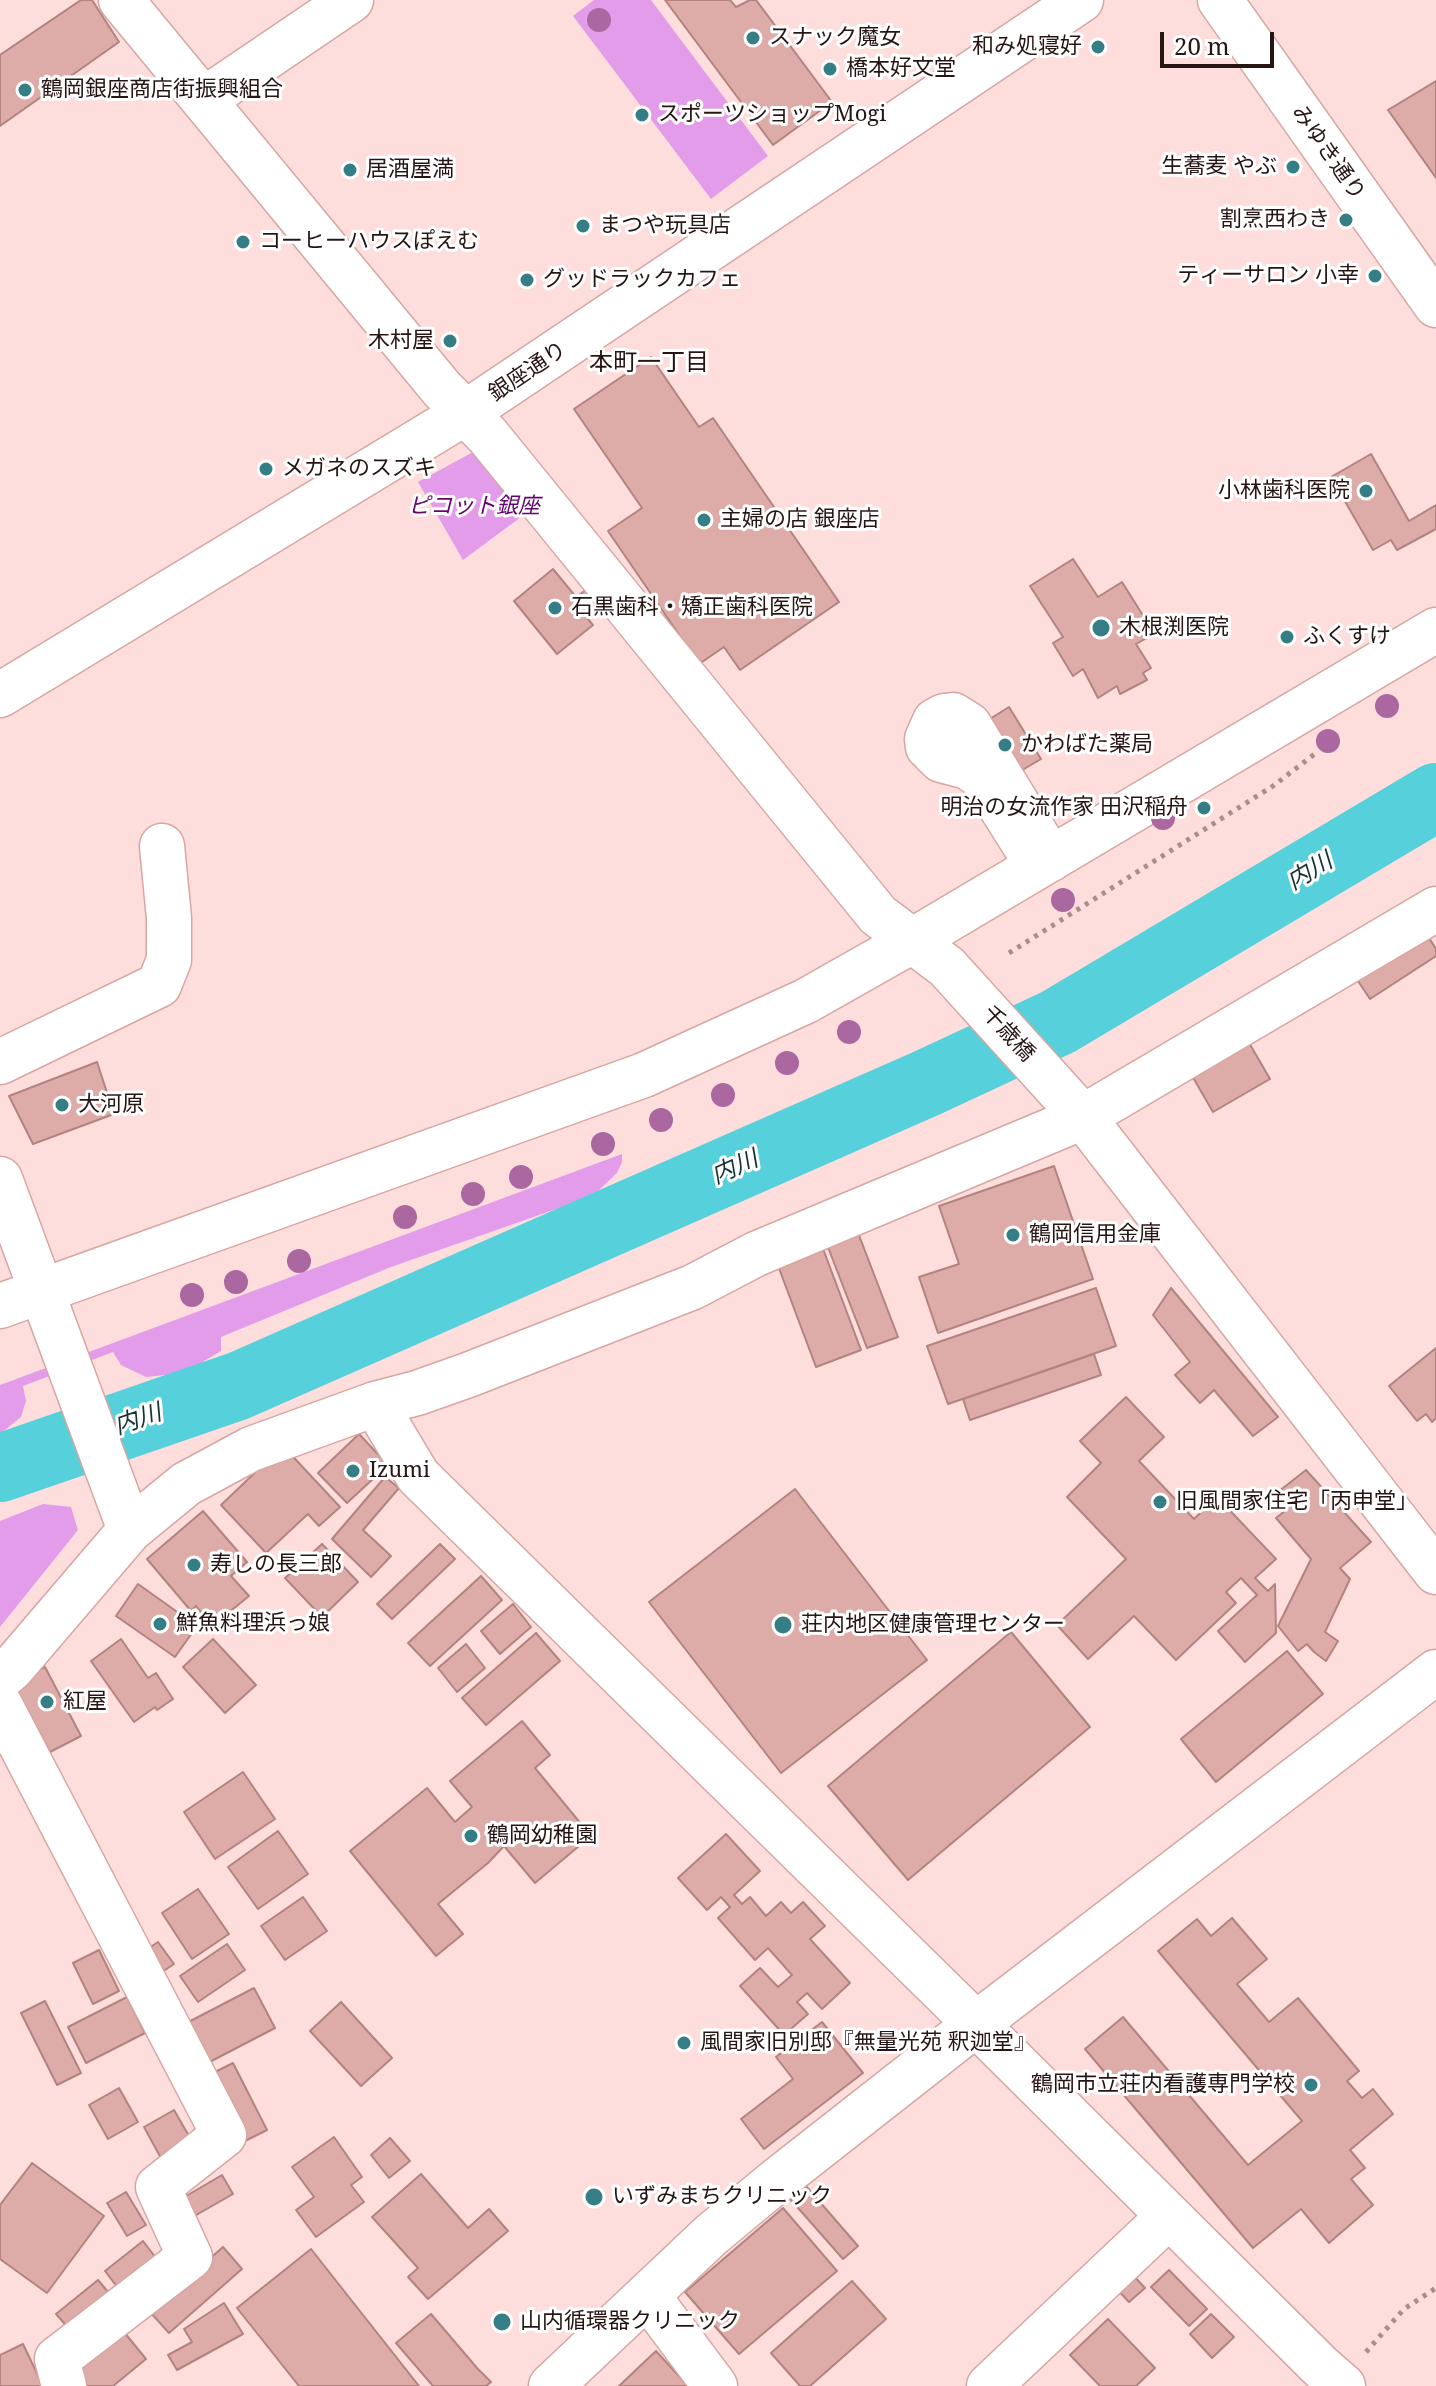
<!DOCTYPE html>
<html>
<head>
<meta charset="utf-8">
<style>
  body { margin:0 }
  #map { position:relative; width:1436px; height:2386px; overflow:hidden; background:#fededc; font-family:"Noto Serif",serif }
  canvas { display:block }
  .scale { position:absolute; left:1160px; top:32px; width:114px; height:36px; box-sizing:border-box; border:4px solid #271514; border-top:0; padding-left:10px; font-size:24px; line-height:28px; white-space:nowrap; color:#271514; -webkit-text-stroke:6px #fff; paint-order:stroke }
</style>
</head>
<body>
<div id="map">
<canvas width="1436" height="2386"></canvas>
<div class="scale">20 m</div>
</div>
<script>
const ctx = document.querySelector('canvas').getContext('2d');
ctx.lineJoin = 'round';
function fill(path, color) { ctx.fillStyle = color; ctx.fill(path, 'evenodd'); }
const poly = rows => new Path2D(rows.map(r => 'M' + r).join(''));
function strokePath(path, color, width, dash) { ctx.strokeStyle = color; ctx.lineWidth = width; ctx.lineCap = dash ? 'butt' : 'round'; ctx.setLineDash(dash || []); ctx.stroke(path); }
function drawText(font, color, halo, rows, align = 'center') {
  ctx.font = font + ' "Noto Serif","Noto Sans JP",serif'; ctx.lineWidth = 6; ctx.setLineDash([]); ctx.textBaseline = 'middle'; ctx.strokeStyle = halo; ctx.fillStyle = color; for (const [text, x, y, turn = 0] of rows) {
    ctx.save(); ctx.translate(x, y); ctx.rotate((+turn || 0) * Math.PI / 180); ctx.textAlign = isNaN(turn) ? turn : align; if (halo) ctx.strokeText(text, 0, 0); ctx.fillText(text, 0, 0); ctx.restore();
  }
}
const green = poly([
  [594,0,651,0,768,156,711,199,573,16],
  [475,451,525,514,463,560,418,482],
  [622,1154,622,1162,617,1173,598,1191,562,1207,391,1267,221,1337,221,1351,184,1373,146,1377,121,1365,113,1352,23,1386,26,1401,21,1417,0,1434,0,1385],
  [43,1504,71,1507,78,1530,0,1627,0,1521]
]);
const river = poly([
  [0,1468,238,1386,927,1083,1058,1022,1436,797]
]);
const building = poly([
  [81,0,92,0,119,42,0,126,0,55,81,0],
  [665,0,730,0,736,7,750,0,756,0,832,102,773,145,665,0],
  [1436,81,1436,178,1388,110,1436,81],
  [651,357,699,427,713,418,839,602,740,670,724,647,699,664,608,531,642,508,574,409,651,357],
  [1371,454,1409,521,1436,505,1436,529,1397,550,1391,540,1373,550,1331,477,1371,454],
  [1073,559,1098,597,1122,582,1149,625,1139,631,1145,639,1136,644,1151,668,1143,673,1147,680,1120,694,1117,686,1098,698,1083,669,1073,676,1053,643,1063,637,1030,586,1073,559],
  [553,569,576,597,586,590,596,602,583,613,593,625,557,654,514,601,553,569],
  [1009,707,1041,759,1000,783,969,732,1009,707],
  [1426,933,1436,949,1436,956,1370,999,1356,978,1426,933],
  [1248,1041,1270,1079,1213,1112,1191,1074,1248,1041],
  [97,1062,114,1114,33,1144,9,1096,97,1062],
  [1054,1166,1093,1279,938,1333,919,1277,959,1264,939,1206,1054,1166],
  [857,1230,898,1337,867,1348,826,1242,857,1230],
  [822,1246,861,1350,816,1367,777,1263,822,1246],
  [1096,1288,1116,1346,948,1404,927,1346,1096,1288],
  [1171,1288,1278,1417,1253,1436,1214,1390,1200,1403,1175,1375,1190,1362,1153,1315,1171,1288],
  [1436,1348,1436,1418,1432,1422,1426,1414,1417,1421,1389,1386,1436,1348],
  [1094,1354,1101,1375,970,1420,963,1399,1094,1354],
  [1126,1397,1164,1437,1139,1461,1194,1519,1217,1497,1276,1559,1255,1578,1268,1591,1275,1584,1276,1633,1245,1662,1218,1631,1257,1595,1241,1578,1226,1592,1236,1603,1176,1660,1134,1616,1088,1659,1057,1625,1126,1559,1067,1497,1101,1463,1080,1441,1126,1397],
  [359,1434,388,1465,347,1503,318,1473,359,1434],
  [283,1446,340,1507,319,1526,308,1514,266,1553,221,1505,283,1446],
  [1306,1470,1371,1542,1340,1568,1350,1579,1325,1632,1338,1641,1326,1661,1314,1652,1307,1644,1298,1651,1278,1626,1311,1559,1276,1518,1286,1510,1274,1495,1306,1470],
  [385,1477,399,1488,363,1530,391,1556,371,1577,332,1539,385,1477],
  [795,1489,927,1660,781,1773,649,1602,795,1489],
  [203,1511,247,1562,231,1576,249,1596,212,1626,196,1606,191,1611,147,1559,203,1511],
  [322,1544,358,1582,322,1617,285,1578,322,1544],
  [440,1544,455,1559,392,1619,377,1604,440,1544],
  [481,1576,502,1600,430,1666,408,1643,481,1576],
  [138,1584,197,1626,175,1657,116,1616,138,1584],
  [513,1604,531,1627,500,1654,481,1631,513,1604],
  [1011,1632,1090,1727,908,1880,828,1786,1011,1632],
  [536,1633,560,1661,486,1725,462,1698,536,1633],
  [121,1639,148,1678,156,1673,173,1699,157,1710,155,1707,134,1722,91,1661,121,1639],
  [213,1639,256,1685,225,1713,183,1667,213,1639],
  [466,1644,485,1668,457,1692,438,1668,466,1644],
  [1287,1651,1323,1694,1216,1782,1181,1739,1287,1651],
  [45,1667,81,1736,50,1752,13,1685,45,1667],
  [522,1721,550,1755,535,1768,591,1836,535,1883,504,1846,488,1863,438,1904,463,1934,436,1956,350,1851,427,1788,455,1822,472,1807,450,1781,522,1721],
  [243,1772,275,1819,215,1859,184,1812,243,1772],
  [278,1831,308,1874,258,1909,228,1867,278,1831],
  [726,1834,760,1871,734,1895,742,1904,750,1897,766,1916,781,1902,791,1913,803,1902,825,1926,810,1939,850,1983,822,2009,807,1993,797,2002,808,2014,784,2035,740,1986,760,1968,778,1987,792,1975,768,1948,755,1960,718,1918,730,1907,721,1897,707,1910,678,1878,726,1834],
  [198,1889,229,1934,192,1959,162,1913,198,1889],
  [303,1897,327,1931,285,1960,261,1926,303,1897],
  [1232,1918,1267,1959,1237,1984,1269,2022,1298,1998,1359,2071,1347,2081,1362,2098,1373,2089,1393,2114,1350,2150,1365,2168,1351,2179,1373,2205,1329,2243,1301,2209,1253,2248,1085,2049,1123,2017,1248,2165,1302,2121,1158,1951,1197,1919,1211,1936,1232,1918],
  [158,1942,174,1964,159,1974,143,1952,158,1942],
  [227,1944,245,1970,198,2002,180,1976,227,1944],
  [99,1950,119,1991,93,2004,73,1963,99,1950],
  [254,1988,275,2028,198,2068,177,2028,254,1988],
  [127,1997,145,2033,86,2063,68,2027,127,1997],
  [45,2001,81,2073,57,2085,21,2013,45,2001],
  [341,2002,392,2058,361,2086,310,2031,341,2002],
  [822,2022,863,2073,764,2149,741,2119,793,2079,776,2057,822,2022],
  [233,2063,267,2130,237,2145,203,2078,233,2063],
  [119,2088,138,2122,108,2139,89,2105,119,2088],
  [174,2110,193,2143,162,2160,144,2127,174,2110],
  [334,2137,362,2177,351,2185,364,2202,316,2237,296,2210,314,2197,292,2167,334,2137],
  [390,2138,410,2161,389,2178,371,2155,390,2138],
  [32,2163,104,2216,47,2293,0,2259,0,2205,32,2163],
  [421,2174,468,2228,489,2209,508,2231,428,2299,408,2277,418,2268,372,2217,421,2174],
  [222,2175,233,2194,191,2218,181,2199,222,2175],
  [806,2186,858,2246,843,2259,791,2200,806,2186],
  [126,2192,146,2225,127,2236,107,2203,126,2192],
  [783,2208,837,2271,739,2354,685,2292,783,2208],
  [143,2241,159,2262,121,2292,105,2271,143,2241],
  [223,2247,242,2269,169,2333,150,2312,223,2247],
  [311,2249,419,2386,299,2386,237,2308,311,2249],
  [1169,2270,1207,2309,1189,2326,1151,2287,1169,2270],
  [1130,2272,1145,2288,1129,2302,1114,2286,1130,2272],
  [98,2280,114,2299,73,2333,56,2314,98,2280],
  [852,2281,886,2319,810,2386,800,2386,771,2353,852,2281],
  [224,2303,243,2334,177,2370,168,2355,192,2342,184,2329,224,2303],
  [431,2314,477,2368,491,2382,486,2386,433,2386,396,2343,431,2314],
  [1211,2314,1234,2337,1212,2358,1190,2334,1211,2314],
  [1108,2319,1155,2368,1136,2386,1100,2386,1070,2355,1108,2319],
  [124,2332,146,2359,113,2386,78,2386,70,2376,124,2332],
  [23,2344,43,2386,0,2386,0,2355,23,2344],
  [656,2351,688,2386,619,2386,638,2368,656,2351]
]);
const path = poly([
  [1009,953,1273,786,1316,753],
  [1366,2352,1404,2309,1436,2288]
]);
const minor = poly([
  [121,0,442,389,488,436,878,915,947,967,1083,1117,1436,1572],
  [1220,0,1436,305],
  [205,99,351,0],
  [0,695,465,413,1081,0],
  [1038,866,982,777,968,767,941,760,928,747,927,739,935,721,944,716,953,715,969,725,1051,859],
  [0,1062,159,985,169,960,169,918,162,846],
  [0,1179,130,1530],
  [0,1306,644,1075,806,1001,912,941,1436,630],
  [375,1404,418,1476,976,2024,1320,2366,1343,2386],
  [0,1678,12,1668,130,1530,186,1484,251,1449,375,1404,417,1393,468,1375,693,1287,756,1254,1083,1117,1436,909],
  [0,1705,224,2135,158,2187,190,2257,57,2359,64,2386],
  [647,2295,715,2386],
  [551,2386,711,2235,776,2181,976,2024,1436,1672],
  [989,2386,1169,2216]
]);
const trees = [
  [599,20],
  [1387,706],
  [1328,741],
  [1163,818],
  [1063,900],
  [849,1032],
  [787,1063],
  [723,1095],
  [661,1120],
  [603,1144],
  [521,1177],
  [473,1194],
  [405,1217],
  [299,1261],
  [236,1282],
  [192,1295]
];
const markers = [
  [753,38,8,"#367e85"],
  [1098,47,8,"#367e85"],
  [830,69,8,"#367e85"],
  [25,90,8,"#367e85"],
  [642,115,8,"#367e85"],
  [1293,167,8,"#367e85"],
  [350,170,8,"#367e85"],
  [1346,220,8,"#367e85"],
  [583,226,8,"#367e85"],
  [243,242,8,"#367e85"],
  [1375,276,8,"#367e85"],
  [527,280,8,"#367e85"],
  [450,341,8,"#367e85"],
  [266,469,8,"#367e85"],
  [1366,491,8,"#367e85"],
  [704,520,8,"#367e85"],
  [555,608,8,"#367e85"],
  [1101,628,10,"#367e85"],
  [1287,637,8,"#367e85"],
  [1005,745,8,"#367e85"],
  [1204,808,8,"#367e85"],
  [62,1105,8,"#367e85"],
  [1013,1235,8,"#367e85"],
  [353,1471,8,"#367e85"],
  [1160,1502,8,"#367e85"],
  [194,1565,8,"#367e85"],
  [160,1624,8,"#367e85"],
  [783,1625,10,"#367e85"],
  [47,1702,8,"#367e85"],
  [471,1836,8,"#367e85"],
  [684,2043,8,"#367e85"],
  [1311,2085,8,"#367e85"],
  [594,2197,10,"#367e85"],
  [502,2322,10,"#367e85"]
];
const poiNames = [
  ["スナック魔女",769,38],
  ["和み処寝好",1082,47,"right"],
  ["橋本好文堂",846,69],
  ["鶴岡銀座商店街振興組合",41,90],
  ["スポーツショップMogi",658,115],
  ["生蕎麦 やぶ",1277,167,"right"],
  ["居酒屋満",366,170],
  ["割烹西わき",1330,220,"right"],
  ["まつや玩具店",599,226],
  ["コーヒーハウスぽえむ",259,242],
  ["ティーサロン 小幸",1359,276,"right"],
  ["グッドラックカフェ",543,280],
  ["木村屋",434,341,"right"],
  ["メガネのスズキ",282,469],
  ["小林歯科医院",1350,491,"right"],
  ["主婦の店 銀座店",720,520],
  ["石黒歯科・矯正歯科医院",571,608],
  ["木根渕医院",1119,628],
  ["ふくすけ",1303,637],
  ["かわばた薬局",1021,745],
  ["明治の女流作家 田沢稲舟",1188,808,"right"],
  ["大河原",78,1105],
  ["鶴岡信用金庫",1029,1235],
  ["Izumi",369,1471],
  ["旧風間家住宅「丙申堂」",1176,1502],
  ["寿しの長三郎",210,1565],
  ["鮮魚料理浜っ娘",176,1624],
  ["荘内地区健康管理センター",801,1625],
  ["紅屋",63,1702],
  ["鶴岡幼稚園",487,1836],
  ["風間家旧別邸『無量光苑 釈迦堂』",700,2043],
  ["鶴岡市立荘内看護専門学校",1295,2085,"right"],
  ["いずみまちクリニック",612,2197],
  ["山内循環器クリニック",520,2322]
];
const streetNames = [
  ["みゆき通り",1328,153,55],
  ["銀座通り",528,372,-34],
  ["千歳橋",1008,1034,48]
];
const parkNames = [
  ["ピコット銀座",474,507]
];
const neighbourhoodNames = [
  ["本町一丁目",649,363]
];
const waterNames = [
  ["内川",1310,872,-31],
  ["内川",735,1168,-24],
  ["内川",138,1420,-19]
];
fill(green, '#e29cea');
strokePath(river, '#56d1dc', 68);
fill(building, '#deaca8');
strokePath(building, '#b2837f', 2);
strokePath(minor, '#d7a6a2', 47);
strokePath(path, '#a98e8c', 5, [4, 6]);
strokePath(minor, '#fff', 44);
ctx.fillStyle = '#aa67a0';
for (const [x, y] of trees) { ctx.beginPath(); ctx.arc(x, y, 12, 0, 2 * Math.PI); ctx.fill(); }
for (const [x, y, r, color] of markers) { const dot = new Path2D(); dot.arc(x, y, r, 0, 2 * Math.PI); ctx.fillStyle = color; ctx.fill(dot); strokePath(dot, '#fff', 3); }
drawText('22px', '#271514', '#fff', poiNames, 'left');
drawText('22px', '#271514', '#fff', streetNames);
drawText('italic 22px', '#65056e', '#fff', parkNames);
drawText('24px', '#271514', '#fff', neighbourhoodNames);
drawText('italic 24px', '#173335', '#fff', waterNames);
</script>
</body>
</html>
